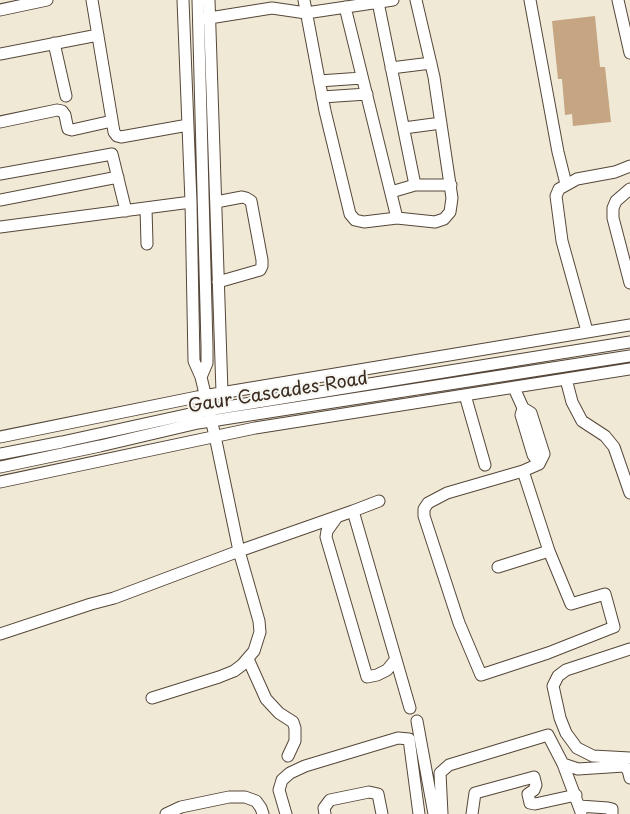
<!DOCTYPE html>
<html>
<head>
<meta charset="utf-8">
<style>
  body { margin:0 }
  canvas { display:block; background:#f0e9d5 }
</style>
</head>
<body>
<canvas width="630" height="814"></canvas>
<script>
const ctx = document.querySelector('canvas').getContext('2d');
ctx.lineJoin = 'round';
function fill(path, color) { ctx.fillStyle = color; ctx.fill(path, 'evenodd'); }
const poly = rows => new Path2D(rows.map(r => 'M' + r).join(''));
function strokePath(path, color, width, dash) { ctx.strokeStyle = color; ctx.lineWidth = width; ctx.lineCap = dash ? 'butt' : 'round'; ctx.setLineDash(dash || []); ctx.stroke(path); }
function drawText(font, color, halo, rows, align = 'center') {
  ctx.font = font + ' "Playpen Sans",sans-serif'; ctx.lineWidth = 4; ctx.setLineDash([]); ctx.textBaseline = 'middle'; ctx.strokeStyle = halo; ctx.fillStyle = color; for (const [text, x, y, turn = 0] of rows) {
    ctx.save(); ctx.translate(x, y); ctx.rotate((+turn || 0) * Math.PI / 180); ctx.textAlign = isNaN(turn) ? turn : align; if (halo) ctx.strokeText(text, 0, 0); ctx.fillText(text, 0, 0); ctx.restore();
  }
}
const building = poly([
  [595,16,600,67,605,67,611,122,573,126,572,114,565,115,562,79,558,79,552,21]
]);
const minor = poly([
  [92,0,114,132,117,136,121,137,188,125],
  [198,0,207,346,207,363,201,377],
  [209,0,222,392],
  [304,0,325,111,350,214,355,220,364,222,397,218,435,222,444,219,450,212,452,198,434,77,416,0],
  [530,0,558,152,566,184],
  [618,0,630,53],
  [378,2,415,185,391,192],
  [345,7,397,218],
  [0,10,47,0],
  [203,19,272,8,306,13,393,0],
  [54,43,66,96],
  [0,54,98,35],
  [391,68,431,63],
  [319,81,362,78],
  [322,97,367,94],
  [0,122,57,110,62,111,65,115,67,125,68,129,72,130,112,121],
  [404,128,441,123],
  [0,174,112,154,126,211],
  [415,185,451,185],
  [630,189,616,201,613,208,613,218,630,283],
  [0,200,118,177],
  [216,202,242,197,246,198,251,201,262,260,262,266,260,270,218,282],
  [146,208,147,244],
  [0,227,191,202],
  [587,331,562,241,556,196,559,189,577,179,615,172,630,166],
  [566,379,572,402,582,421,605,436,614,447,630,493],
  [514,388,523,408,521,415,533,455,539,464],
  [465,395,485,465],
  [0,437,197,397,630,325],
  [0,454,62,442,208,410,630,342],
  [0,467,100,446,198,423,630,356],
  [523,471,549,551],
  [0,482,255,428,630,369],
  [353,511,379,501],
  [337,517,327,531,326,537,367,677,377,675,387,670,396,659],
  [498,567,549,551,571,604,605,594,614,627,548,653,481,675,459,623,424,516,424,509,428,503,447,493,523,471,539,464,544,454,531,413,523,408],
  [0,634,91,604,114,598,239,551,353,511,410,708],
  [630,649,566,670,558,676,553,686,560,718,566,733,577,748,593,756,630,758],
  [248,659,266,699,279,713,293,722,295,728,295,741,288,756],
  [152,698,219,677,234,671,242,665,254,651,260,632,259,621,239,551,215,436,201,377,194,361,191,202,183,0],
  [417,721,434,814],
  [579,806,608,808,612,809,612,814],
  [581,812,563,764,578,769,624,766,628,770,630,778],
  [166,814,181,807,229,797,245,797,256,801,261,808,263,814],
  [286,814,279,790,282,780,290,773,305,766,398,738,409,739,419,814],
  [325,814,324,808,330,800,369,792,378,794,382,814],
  [442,814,440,773,449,765,548,735,563,764],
  [472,814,475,793,534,777,536,785,534,790,528,794,530,803,535,804,576,795]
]);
const streetNames = [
  ["Gaur Cascades Road",278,393,-9]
];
fill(building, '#c5a582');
strokePath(minor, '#564739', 13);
strokePath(minor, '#fff', 11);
drawText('18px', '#3b2a1e', '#f6f6f2', streetNames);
</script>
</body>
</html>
